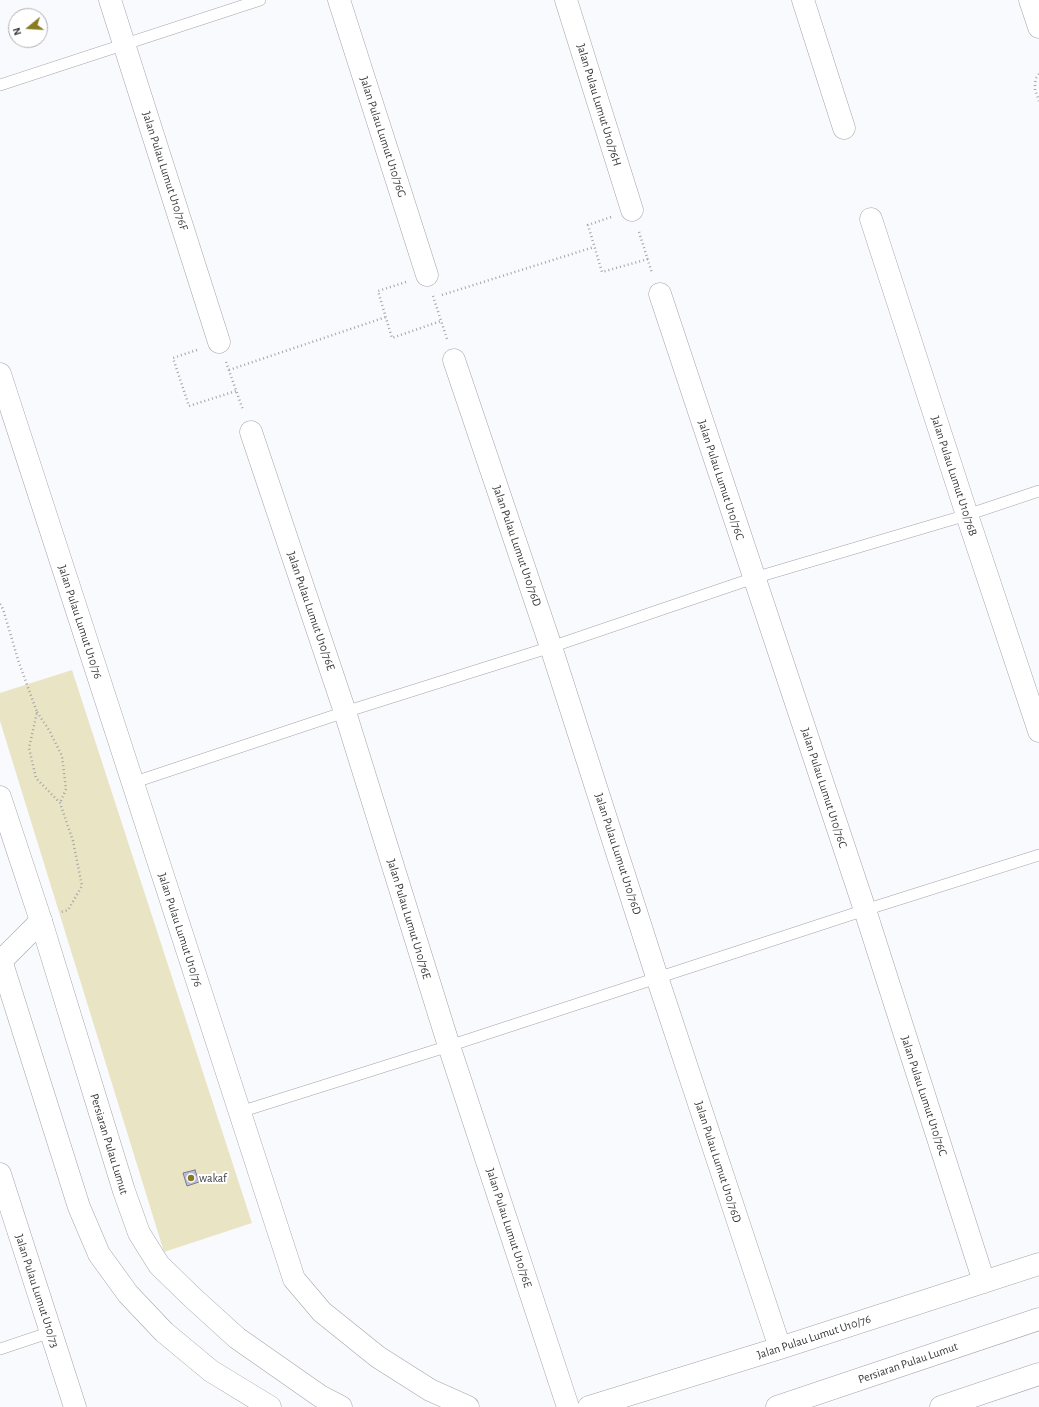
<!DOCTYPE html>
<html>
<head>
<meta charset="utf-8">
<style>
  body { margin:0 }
  #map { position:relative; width:1039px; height:1407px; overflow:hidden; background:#f9fafd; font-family:"Alegreya Sans",sans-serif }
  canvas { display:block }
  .north { position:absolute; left:8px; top:8px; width:40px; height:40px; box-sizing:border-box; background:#fff; border:1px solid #b1b1b1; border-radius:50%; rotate:252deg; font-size:11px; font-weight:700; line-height:16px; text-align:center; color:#3b3b3c }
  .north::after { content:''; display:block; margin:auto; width:14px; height:18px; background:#897b21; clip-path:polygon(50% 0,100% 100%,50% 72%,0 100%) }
</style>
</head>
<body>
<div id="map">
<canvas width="1039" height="1407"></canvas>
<div class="north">N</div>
</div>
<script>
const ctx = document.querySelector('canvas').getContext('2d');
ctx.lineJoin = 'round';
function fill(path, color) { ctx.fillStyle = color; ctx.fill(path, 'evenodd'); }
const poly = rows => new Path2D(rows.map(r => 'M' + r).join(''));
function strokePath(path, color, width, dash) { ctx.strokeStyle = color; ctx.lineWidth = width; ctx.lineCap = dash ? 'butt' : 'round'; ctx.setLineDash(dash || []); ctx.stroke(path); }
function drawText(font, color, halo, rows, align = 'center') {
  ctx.font = font + ' "Alegreya Sans",sans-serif'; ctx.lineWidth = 4; ctx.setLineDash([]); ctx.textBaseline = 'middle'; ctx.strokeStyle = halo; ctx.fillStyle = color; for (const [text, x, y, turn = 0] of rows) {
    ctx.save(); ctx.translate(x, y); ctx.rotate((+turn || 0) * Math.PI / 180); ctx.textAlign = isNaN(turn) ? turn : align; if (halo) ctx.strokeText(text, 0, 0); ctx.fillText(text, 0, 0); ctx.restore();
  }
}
const green = poly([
  [72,670,252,1223,164,1252,0,721,0,693]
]);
const building = poly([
  [195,1170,199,1182,187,1186,183,1173,195,1170]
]);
const path = poly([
  [1039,74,1036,78,1035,83,1035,90,1039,101],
  [611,217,588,225,602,272,648,259],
  [639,232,652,273],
  [406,282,378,291,392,338,441,321],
  [442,295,594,247],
  [433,296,447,339],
  [197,350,173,358,189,406,236,391],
  [226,362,243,410],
  [229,370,386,317],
  [0,604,3,609,19,663,37,712,29,748,36,778,60,803,73,841,82,886,68,910,61,912],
  [37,712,49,730,62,756,66,789,60,803]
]);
const lane = poly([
  [0,85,260,0],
  [132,783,345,712,551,647,754,578,967,515,1039,491],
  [240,1112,449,1046,865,910,1039,855],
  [0,1349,51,1332]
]);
const street = poly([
  [110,0,219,342],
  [339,0,427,275],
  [566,0,632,210],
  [803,0,844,128],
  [1030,0,1039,27],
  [871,219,967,515,1039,731],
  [660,294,865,910,984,1282],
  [454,360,551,647,657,977,780,1348],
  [0,374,294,1279,322,1312,378,1357,430,1390,468,1407],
  [251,432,345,712,449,1046,568,1407],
  [0,962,41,921],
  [0,1174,75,1407],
  [589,1407,780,1348,1039,1264]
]);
const secondary = poly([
  [0,797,41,921,124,1191,139,1233,159,1265,193,1298,237,1338,320,1396,341,1407],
  [0,957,79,1207,99,1254,128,1294,164,1332,211,1371,270,1407],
  [777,1407,1039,1319],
  [941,1407,1039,1374]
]);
const markers = [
  [191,1178,4,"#897b21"]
];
const streetNames = [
  ["Jalan Pulau Lumut U10/76H",599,105,73],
  ["Jalan Pulau Lumut U10/76G",383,137,72],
  ["Jalan Pulau Lumut U10/76F",165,171,72],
  ["Jalan Pulau Lumut U10/76B",954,476,72],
  ["Jalan Pulau Lumut U10/76C",721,480,72],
  ["Jalan Pulau Lumut U10/76D",517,546,71],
  ["Jalan Pulau Lumut U10/76E",311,611,71],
  ["Jalan Pulau Lumut U10/76",80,622,72],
  ["Jalan Pulau Lumut U10/76C",824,788,72],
  ["Jalan Pulau Lumut U10/76D",618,854,72],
  ["Jalan Pulau Lumut U10/76E",409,919,73],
  ["Jalan Pulau Lumut U10/76",180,930,72],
  ["Jalan Pulau Lumut U10/76C",924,1096,72],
  ["Persiaran Pulau Lumut",109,1144,73],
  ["Jalan Pulau Lumut U10/76D",718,1162,72],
  ["Jalan Pulau Lumut U10/76E",509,1228,72],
  ["Jalan Pulau Lumut U10/73",37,1291,72],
  ["Jalan Pulau Lumut U10/76",814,1337,-18],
  ["Persiaran Pulau Lumut",908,1363,-19]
];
const poiNames = [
  ["wakaf",199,1178]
];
fill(green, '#e9e4c4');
fill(building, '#babcdf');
strokePath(building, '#7c7c7f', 1);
strokePath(lane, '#a5a5a9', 12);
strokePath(street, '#a5a5a9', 23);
strokePath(secondary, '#a5a5a9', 23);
strokePath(path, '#a3a4a6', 2.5, [1, 3]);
strokePath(lane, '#fff', 11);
strokePath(street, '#fff', 22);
strokePath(secondary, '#fff', 22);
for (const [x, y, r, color] of markers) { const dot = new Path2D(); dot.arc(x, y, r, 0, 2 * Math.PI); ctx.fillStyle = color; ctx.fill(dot); strokePath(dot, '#fff', 1.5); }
drawText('12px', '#3b3b3c', '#fff', streetNames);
drawText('12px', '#3b3b3c', '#fff', poiNames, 'left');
</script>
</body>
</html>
